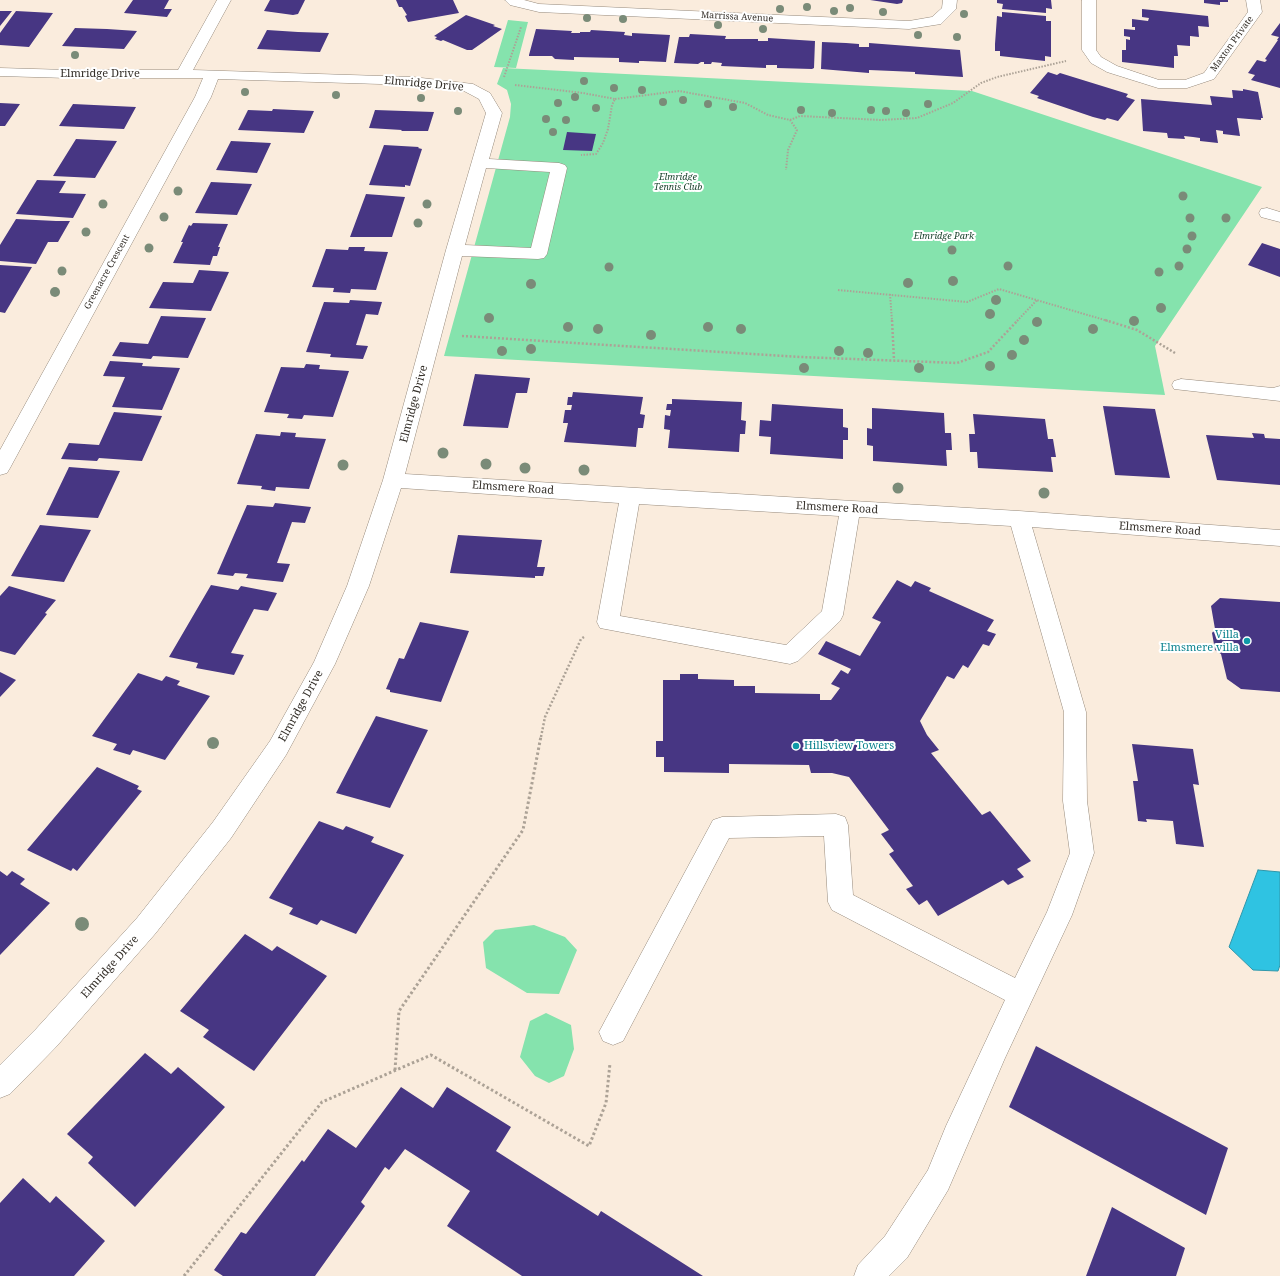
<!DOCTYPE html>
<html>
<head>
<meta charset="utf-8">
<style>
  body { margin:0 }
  canvas { display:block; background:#faecdd }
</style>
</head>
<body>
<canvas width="1280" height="1276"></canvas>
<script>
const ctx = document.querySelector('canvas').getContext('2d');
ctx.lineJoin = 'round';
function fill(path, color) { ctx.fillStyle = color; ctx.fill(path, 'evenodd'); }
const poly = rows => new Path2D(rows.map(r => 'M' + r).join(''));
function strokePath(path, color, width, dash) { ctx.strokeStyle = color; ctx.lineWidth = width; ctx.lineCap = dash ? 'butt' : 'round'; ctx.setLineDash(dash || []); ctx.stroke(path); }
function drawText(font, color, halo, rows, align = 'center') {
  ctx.font = font + ' "Noto Serif",serif'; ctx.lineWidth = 4; ctx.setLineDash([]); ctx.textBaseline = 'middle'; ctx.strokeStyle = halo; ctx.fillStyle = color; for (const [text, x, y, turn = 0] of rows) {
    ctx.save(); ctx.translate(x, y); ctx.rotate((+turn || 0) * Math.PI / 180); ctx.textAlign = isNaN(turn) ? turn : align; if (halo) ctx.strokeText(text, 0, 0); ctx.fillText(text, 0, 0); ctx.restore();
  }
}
const green = poly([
  [508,20,528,22,516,68,494,67],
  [503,68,972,91,1262,187,1155,346,1165,395,444,356,510,117,511,104,507,90,497,84],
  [534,925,565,937,577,950,559,994,527,993,486,968,483,942,495,930],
  [546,1013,571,1025,574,1049,564,1076,549,1083,535,1076,520,1057,530,1021]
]);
const water = poly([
  [1258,870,1280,872,1280,965,1278,971,1253,970,1229,947,1258,870]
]);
const building = poly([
  [133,0,169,0,164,9,172,9,167,17,124,13],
  [270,0,305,0,298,14,293,15,264,11],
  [396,0,453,0,459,13,408,22,405,16,407,15,402,7,399,7],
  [870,0,903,0,902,3,897,4],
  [997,0,1051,0,1052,9,1046,8,1046,13,1002,9,1003,4,997,3],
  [1204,0,1228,0,1228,2,1220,2,1220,5,1204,3],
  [1142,9,1208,16,1209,27,1198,26,1199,37,1190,36,1190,46,1177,45,1178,56,1174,56,1174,68,1122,62,1122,50,1126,50,1126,39,1130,40,1130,37,1124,36,1124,29,1135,30,1135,27,1132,27,1132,19,1148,21,1149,18,1142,17],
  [0,11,12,11,0,26],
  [16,11,53,13,29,47,0,45,0,33],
  [1002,12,1046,16,1046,21,1051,21,1051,57,1045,56,1045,61,1000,56,1000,51,995,51,995,44,997,16,1002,17],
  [466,15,495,25,493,26,502,29,472,50,467,50,443,40,441,41,435,39,437,37,434,36],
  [1280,23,1280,88,1251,80,1255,75,1248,73,1257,60,1265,62,1267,60,1265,59,1278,40,1277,40,1279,37,1271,35],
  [75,28,107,29,137,31,124,49,62,46],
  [536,29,572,31,571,33,580,33,580,32,590,32,591,30,625,32,624,35,632,36,632,33,670,35,666,62,643,61,639,61,639,63,619,62,619,58,574,57,574,60,555,59,552,56,529,56,529,55],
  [267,30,298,32,329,33,320,52,257,49],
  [690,34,726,36,725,39,758,39,758,41,768,41,768,38,815,41,814,68,812,69,777,68,777,65,766,65,766,68,721,66,722,63,712,62,711,64,704,64,704,62,701,62,698,64,674,63,679,37,689,37],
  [822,42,846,43,859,44,859,47,869,47,869,43,960,50,963,77,915,74,915,72,893,71,869,70,869,73,821,69],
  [1048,72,1057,75,1060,73,1128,94,1126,97,1135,100,1118,121,1107,118,1105,120,1093,117,1037,98,1039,96,1030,93],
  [1243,89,1258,92,1263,118,1261,118,1261,120,1237,118,1240,136,1223,134,1223,131,1216,130,1218,143,1200,141,1200,138,1193,137,1184,136,1185,139,1168,138,1167,133,1143,131,1141,99,1212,105,1210,96,1233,98,1232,90,1243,91],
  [0,103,20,104,5,126,0,126],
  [73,104,136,107,124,129,59,126],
  [273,109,314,111,304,133,238,130,248,110,272,111],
  [375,110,434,112,428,131,401,131,402,130,369,128],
  [567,132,596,134,592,151,563,150],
  [76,139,117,141,95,178,53,176],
  [231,141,271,143,257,173,216,170],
  [384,145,419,147,418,148,422,149,410,186,405,185,405,187,369,185],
  [37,180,66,181,59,193,86,194,73,218,16,214],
  [211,182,252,184,237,215,195,213],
  [366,194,405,197,392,237,350,237],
  [16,219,56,221,70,221,58,242,48,242,36,264,0,261,0,245],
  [193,223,228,224,218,247,220,247,217,256,213,256,210,265,173,263,183,242,181,242,189,225,191,226],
  [1262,243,1280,249,1280,277,1248,265],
  [349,247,365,247,364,251,388,252,376,290,351,289,350,293,333,292,334,288,312,287,326,249,348,250],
  [0,265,32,267,5,313,0,312],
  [199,270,229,272,211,311,149,308,163,282,193,283],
  [350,300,382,302,378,315,366,314,356,345,368,346,363,359,330,357,331,354,306,352,324,302,349,303],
  [161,316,206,318,188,358,153,356,151,359,112,356,120,342,148,344],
  [110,361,143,363,142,366,180,368,162,410,112,407,125,377,103,376],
  [306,364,320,365,319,369,349,371,333,417,304,415,302,419,287,418,289,414,264,412,281,367,304,368],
  [475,374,530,378,527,393,516,393,508,428,463,426],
  [573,392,643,397,640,414,645,415,643,428,638,428,636,447,564,442,568,423,563,423,565,410,571,410,572,405,567,405,568,397,572,397],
  [672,399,742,402,741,420,746,421,745,434,740,434,739,452,668,448,670,430,664,429,665,415,670,416,671,410,666,410,667,404,672,404],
  [772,404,843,409,843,427,848,428,848,440,843,440,843,459,770,454,771,437,759,436,760,420,771,421],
  [1103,406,1155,409,1170,478,1115,475],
  [872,408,944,413,945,433,951,433,952,450,946,450,947,466,873,461,873,446,867,445,867,428,872,429],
  [114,412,162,416,142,461,99,458,97,461,61,459,69,443,99,445],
  [973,414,1045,419,1048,439,1053,439,1056,457,1051,457,1053,472,978,468,977,452,970,452,969,434,975,434],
  [281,432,296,433,295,437,326,439,309,489,276,487,275,491,261,489,262,486,237,484,256,434,280,436],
  [1252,433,1264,434,1265,438,1280,439,1280,485,1217,480,1206,435,1254,438],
  [69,467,120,471,98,518,46,515],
  [275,503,311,507,305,523,292,522,277,563,290,564,283,582,246,578,248,574,235,573,233,576,217,574,247,505,273,507],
  [40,525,91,530,64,582,11,576],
  [458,535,542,540,537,567,545,567,543,576,535,576,535,578,450,573],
  [897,580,911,587,915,581,931,588,929,591,994,620,987,631,996,634,989,646,983,644,968,668,963,665,954,679,947,676,920,721,927,735,939,750,931,753,982,815,990,811,1031,861,1017,869,1024,877,1008,885,1003,880,938,916,927,900,919,905,906,889,913,886,889,854,894,851,881,834,889,830,849,777,832,773,811,773,809,765,729,764,729,773,664,772,664,757,656,757,656,741,663,741,663,680,680,680,680,674,698,674,698,679,734,680,734,686,755,686,755,693,820,694,820,700,831,700,840,688,831,684,841,670,848,674,851,669,818,654,826,641,860,656,881,622,872,618],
  [211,585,238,590,241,586,277,593,268,611,254,609,242,632,231,653,244,655,234,675,196,668,198,663,169,657],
  [9,586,56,600,45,613,47,614,15,655,0,651,0,596],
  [1220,598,1280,602,1280,692,1241,689,1227,679,1221,654,1215,650,1212,633,1215,629,1211,606],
  [420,622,469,631,441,702,390,692,390,690,386,689,399,658,404,659],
  [0,672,16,680,0,697],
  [138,673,162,681,166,676,180,681,177,685,210,696,165,760,133,750,130,755,113,750,117,744,92,736],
  [376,716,428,730,390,808,336,793],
  [1132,744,1193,749,1199,785,1193,784,1204,847,1176,844,1173,821,1146,819,1147,822,1138,821,1133,781,1138,781],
  [97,767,139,786,137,789,142,791,77,871,73,868,71,871,27,850],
  [319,821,343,830,346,826,374,837,371,842,404,855,356,934,321,920,317,925,289,914,293,908,269,898],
  [0,871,7,876,12,871,25,879,20,884,50,903,0,955],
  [245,934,272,951,277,946,327,976,254,1071,203,1037,209,1030,180,1011],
  [1036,1046,1228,1148,1206,1215,1009,1107],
  [145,1053,171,1074,178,1067,225,1107,135,1207,88,1163,93,1157,67,1134],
  [401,1087,433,1108,447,1087,511,1127,496,1151,598,1216,601,1211,703,1276,522,1276,447,1226,470,1191,405,1149,389,1170,385,1167,361,1202,365,1206,315,1276,223,1276,214,1270,241,1232,246,1234,302,1160,304,1162,328,1129,356,1148],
  [23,1178,50,1203,56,1196,105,1241,74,1276,0,1276,0,1203],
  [1112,1207,1185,1248,1176,1276,1086,1276]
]);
const pathFar2 = poly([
  [504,77,521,27],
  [515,85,583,93,615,99,612,105,608,129,603,143,596,154,581,155],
  [615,99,679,91,745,103,768,115,790,120,797,130,788,150,786,170],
  [790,120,800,116,881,120,917,118,953,103,981,83,997,77,1066,61],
  [838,290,967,302,999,289,1108,321],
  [890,294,892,321],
  [1017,321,1037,300]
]);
const pathFar1 = poly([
  [892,320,894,360],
  [1105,320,1137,330,1175,353],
  [462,336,801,357,957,363,988,352,1018,320],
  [541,737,545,717,581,639,584,637]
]);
const path = poly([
  [395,1070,399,1011,523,830,541,736],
  [184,1276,322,1102,431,1055,589,1146,606,1103,610,1063]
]);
const minor = poly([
  [217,0,231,0,193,70,413,77,473,84,490,93,502,113,489,159,559,163,565,165,567,168,547,254,544,258,538,259,462,256,405,474,1019,511,1280,530,1280,546,1032,527,1086,712,1087,801,1094,853,1072,915,1005,1058,948,1190,907,1258,889,1276,854,1276,858,1265,885,1236,928,1170,946,1126,1005,1000,832,910,828,902,824,836,729,838,623,1041,613,1045,603,1041,599,1032,713,820,722,817,836,814,845,817,848,825,853,895,1015,978,1047,912,1070,853,1063,801,1064,712,1011,526,859,517,843,615,840,621,798,661,790,664,600,628,597,622,619,503,401,488,369,586,335,664,286,755,231,838,155,934,56,1047,10,1094,0,1098,0,1065,36,1029,137,918,213,822,270,741,314,662,347,586,383,480,446,250,486,113,479,99,464,91,413,85,218,79,211,97,10,468,7,473,0,475,0,450,195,97,203,78,68,78,0,76,0,68,68,70,178,70,217,0],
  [486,168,550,172,531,248,465,245,486,168],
  [639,504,839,516,822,611,786,645,620,616,639,504],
  [505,0,524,0,539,4,909,21,932,17,942,8,943,0,957,0,956,9,941,24,909,29,539,12,510,5,505,0],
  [1082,0,1096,0,1096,50,1101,57,1117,66,1159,80,1185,80,1204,73,1248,12,1246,0,1260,0,1262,12,1214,79,1187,88,1158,88,1107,72,1091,63,1082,50,1082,0],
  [1267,208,1280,212,1280,222,1261,217,1259,213,1261,209,1267,208],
  [1181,379,1273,388,1280,386,1280,401,1174,389,1172,385,1174,381,1181,379]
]);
const trees = [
  [807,7,4],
  [850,8,4],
  [780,9,4],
  [834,11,4],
  [883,12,4],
  [964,14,4],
  [587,18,4],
  [623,19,4],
  [718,25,4],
  [763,29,4],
  [918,35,4],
  [957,37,4],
  [75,55,4],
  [584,81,4],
  [614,88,4],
  [642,90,4],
  [245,92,4],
  [336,95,4],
  [575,97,4],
  [421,98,4],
  [683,100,4],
  [663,102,4],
  [558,103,4],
  [708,104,4],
  [928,104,4],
  [733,107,4],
  [596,108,4],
  [801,110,4],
  [871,110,4],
  [458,111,4],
  [886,111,4],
  [832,113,4],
  [906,113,4],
  [546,119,4],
  [566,120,4],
  [553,132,4],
  [178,191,4.5],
  [1183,196,4.5],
  [103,204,4.5],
  [427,204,4.5],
  [164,217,4.5],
  [1190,218,4.5],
  [1226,218,4.5],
  [418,223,4.5],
  [86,232,4.5],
  [1192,236,4.5],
  [149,248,4.5],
  [1187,249,4.5],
  [952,250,4.5],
  [1008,266,4.5],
  [1179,266,4.5],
  [609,267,4.5],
  [62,271,4.5],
  [1159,272,4.5],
  [953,281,5],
  [908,283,5],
  [531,284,5],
  [55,292,5],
  [996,300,5],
  [1161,308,5],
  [990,314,5],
  [489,318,5],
  [1134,321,5],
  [1037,322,5],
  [568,327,5],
  [708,327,5],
  [598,329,5],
  [741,329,5],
  [1093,329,5],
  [651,335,5],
  [1024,340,5],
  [531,349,5],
  [502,351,5],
  [839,351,5],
  [868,353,5],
  [1012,355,5],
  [990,366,5],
  [804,368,5],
  [919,368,5],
  [443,453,5.5],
  [486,464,5.5],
  [343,465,5.5],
  [525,468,5.5],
  [584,470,5.5],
  [898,488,5.5],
  [1044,493,5.5],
  [213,743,6],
  [82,924,7]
];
const markers = [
  [1247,641,4,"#0f9aa8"],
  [796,746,4,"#0f9aa8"]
];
const farStreetnames = [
  ["Marrissa Avenue",737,17,3],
  ["Maxton Private",1232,44,-54],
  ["Greenacre Crescent",107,272,-61]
];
const farParknames = [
  ["Elmridge",678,177],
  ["Tennis Club",678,187],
  ["Elmridge Park",944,236]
];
const streetNames = [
  ["Elmridge Drive",100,74],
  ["Elmridge Drive",424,84,5],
  ["Elmridge Drive",414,404,-75],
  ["Elmsmere Road",513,488,4],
  ["Elmsmere Road",837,508,3],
  ["Elmsmere Road",1160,529,4],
  ["Elmridge Drive",301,706,-61],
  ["Elmridge Drive",110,967,-48]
];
const cultureNames = [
  ["Villa",1239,635],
  ["Elmsmere villa",1239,648],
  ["Hillsview Towers",804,746,"left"]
];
fill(green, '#85e3ad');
fill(water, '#2fc3e2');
strokePath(water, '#3097aa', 1);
fill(building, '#473683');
strokePath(minor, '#968a7c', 1);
strokePath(pathFar2, '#aca296', 2, [1.5, 1.5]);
strokePath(pathFar1, '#aca296', 2.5, [2, 2]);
strokePath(path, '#aca296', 3, [2.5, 2.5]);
fill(minor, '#fff');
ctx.fillStyle = '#7a8b78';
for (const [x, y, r] of trees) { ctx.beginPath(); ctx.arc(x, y, r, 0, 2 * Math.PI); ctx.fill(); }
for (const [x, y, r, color] of markers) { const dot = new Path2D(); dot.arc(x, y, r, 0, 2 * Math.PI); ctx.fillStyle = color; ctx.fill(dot); strokePath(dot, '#fff', 1.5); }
drawText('9px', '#342f29', '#fff', farStreetnames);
drawText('italic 9px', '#123c26', '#fff', farParknames);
drawText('11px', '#342f29', '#fff', streetNames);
drawText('11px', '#0d838f', '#fff', cultureNames, 'right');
</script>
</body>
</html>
